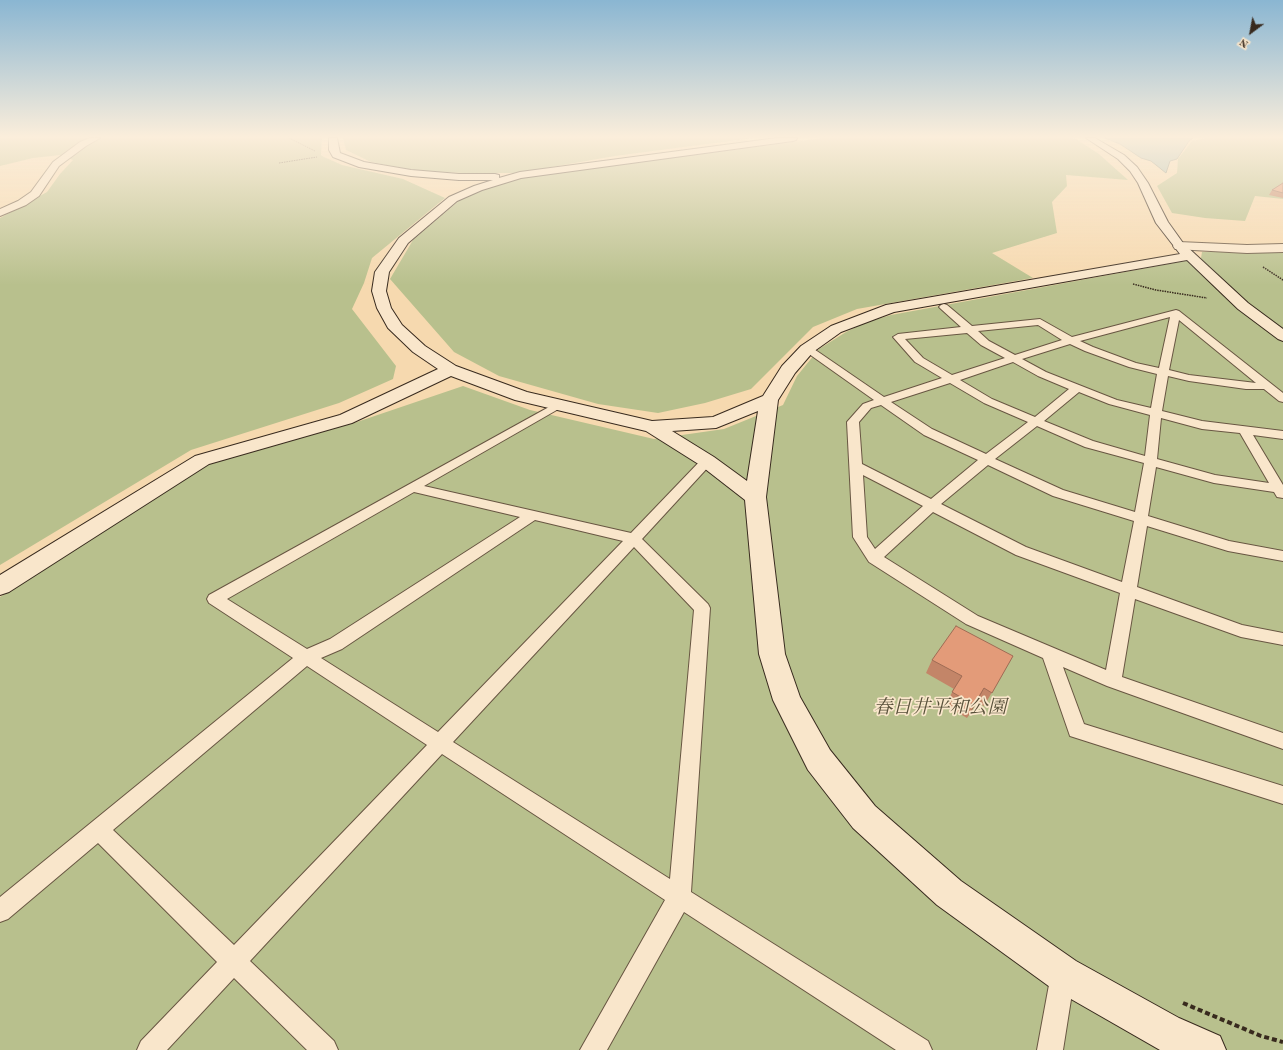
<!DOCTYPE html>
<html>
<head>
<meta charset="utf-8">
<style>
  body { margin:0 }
  #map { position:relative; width:1283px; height:1050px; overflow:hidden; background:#f6d9af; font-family:"Old Standard TT",serif }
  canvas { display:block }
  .north { position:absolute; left:1231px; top:12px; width:40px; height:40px; -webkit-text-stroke:3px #f9e6cb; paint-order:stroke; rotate:212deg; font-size:11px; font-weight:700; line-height:16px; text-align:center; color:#382a1e }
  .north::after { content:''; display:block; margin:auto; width:14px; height:18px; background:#382a1e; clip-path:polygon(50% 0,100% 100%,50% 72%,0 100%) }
</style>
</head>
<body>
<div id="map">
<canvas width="1283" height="1050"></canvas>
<div class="north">N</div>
</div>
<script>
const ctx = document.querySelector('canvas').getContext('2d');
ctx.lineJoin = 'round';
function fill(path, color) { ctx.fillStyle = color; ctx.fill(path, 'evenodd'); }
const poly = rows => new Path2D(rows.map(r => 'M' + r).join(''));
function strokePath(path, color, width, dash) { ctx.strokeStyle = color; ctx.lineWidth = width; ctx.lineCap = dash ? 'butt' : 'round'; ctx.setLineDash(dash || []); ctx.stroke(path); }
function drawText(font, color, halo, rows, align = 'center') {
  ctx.font = font + ' "Old Standard TT","Noto Serif JP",serif'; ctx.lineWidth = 3.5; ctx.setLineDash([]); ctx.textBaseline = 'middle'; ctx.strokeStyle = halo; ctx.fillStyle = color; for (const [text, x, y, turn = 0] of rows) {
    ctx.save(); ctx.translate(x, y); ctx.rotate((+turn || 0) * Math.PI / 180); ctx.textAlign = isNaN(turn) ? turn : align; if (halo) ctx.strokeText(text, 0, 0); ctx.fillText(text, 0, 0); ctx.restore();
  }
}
const green = poly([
  [0,138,322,138,321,155,324,157,342,165,403,179,445,198,372,258,364,283,352,309,396,366,393,379,339,403,191,450,0,565,0,218,47,192,60,174,73,160,61,155,33,158,0,166],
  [343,138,753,138,615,156,517,173,463,173,417,171,371,162,346,150],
  [823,138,1070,138,1076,139,1099,154,1128,180,1066,175,1067,186,1052,202,1057,233,992,253,1033,278,857,309,813,327,751,389,705,403,658,413,598,404,499,376,454,352,390,279,413,240,461,199,491,187,520,178],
  [1206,138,1283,138,1283,199,1255,196,1245,221,1205,218,1172,213,1157,186,1177,173,1178,159,1192,141],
  [1202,252,1283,252,1283,1050,0,1050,0,597,207,465,354,423,463,386,530,410,654,439,724,429,783,405,797,376,819,349,846,332,864,323,891,315,1201,258]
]);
const water = poly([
  [1105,138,1193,138,1189,141,1177,159,1170,161,1166,173,1151,161,1141,158,1120,144,1105,138]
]);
const pathFar2 = poly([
  [289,138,315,151],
  [279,163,317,157]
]);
const pathFar1 = poly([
  [1263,267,1283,280],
  [1133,284,1156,290,1207,298]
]);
const path = poly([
  [1183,1003,1261,1036,1283,1042]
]);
const lane = poly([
  [944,304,947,305,972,326,1040,319,1072,337,1176,310,1179,311,1283,393,1283,402,1279,401,1264,389,1246,389,1189,381,1168,376,1162,411,1202,421,1283,431,1283,439,1253,435,1283,485,1283,498,1277,497,1274,492,1214,483,1156,467,1148,516,1229,541,1283,551,1283,561,1228,551,1147,526,1137,587,1242,625,1283,633,1283,645,1241,637,1135,599,1122,677,1283,733,1283,749,1107,686,1063,667,1084,724,1283,786,1283,804,1070,736,1043,658,966,624,869,562,853,537,847,422,863,404,874,400,802,349,807,346,811,347,884,397,942,378,915,362,893,337,898,334,961,327,941,309,939,307,941,305,944,304],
  [1170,317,1159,368,1136,363,1093,347,1080,341,1170,317],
  [1179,320,1256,383,1189,375,1169,370,1179,320],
  [1038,325,1062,340,1015,355,989,341,978,331,1038,325],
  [967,333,981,345,1005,358,952,375,923,358,905,339,967,333],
  [1070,344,1085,351,1129,367,1157,374,1151,408,1117,400,1046,372,1022,359,1070,344],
  [1013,362,1038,376,1069,389,1035,417,992,399,960,380,1013,362],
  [950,383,984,403,1028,422,986,454,932,429,891,402,950,383],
  [1079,392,1109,404,1150,415,1145,456,1093,441,1044,421,1079,392],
  [881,405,924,435,978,460,931,499,862,464,859,422,871,408,881,405],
  [1161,418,1202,429,1240,433,1269,483,1215,475,1157,459,1161,418],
  [1037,426,1085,447,1144,463,1135,512,1063,490,995,459,1037,426],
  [988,465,1053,496,1134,521,1122,582,1026,547,941,504,988,465],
  [863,475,923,506,875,549,867,537,863,475],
  [933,512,1016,555,1120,593,1106,670,978,616,884,557,933,512],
  [558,402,562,403,564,405,562,407,424,486,631,533,703,458,711,458,713,461,711,464,642,539,708,604,710,608,691,892,928,1041,932,1050,896,1050,684,912,607,1050,580,1050,665,900,442,754,250,961,334,1041,338,1050,307,1050,234,978,167,1050,137,1050,141,1041,217,962,98,843,8,919,0,922,0,897,293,658,209,603,207,599,209,595,558,402],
  [414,492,520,517,330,639,307,649,227,599,414,492],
  [535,520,623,541,438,732,321,658,342,649,535,520],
  [634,547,694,610,670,879,453,742,634,547],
  [307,666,427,745,234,945,113,830,307,666],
  [1063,962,1071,966,1075,974,1063,1050,1037,1050,1051,974,1055,966,1063,962]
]);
const street = poly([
  [90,138,100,138,86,146,59,166,39,196,26,205,0,216,0,209,18,201,31,192,53,162,80,142,90,138],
  [1179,242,1247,245,1283,244,1283,252,1247,253,1175,249,1173,246,1175,243,1179,242]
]);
const secondary = poly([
  [329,138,337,138,340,153,364,162,411,170,459,174,495,174,499,175,499,178,520,172,777,138,797,138,796,140,793,141,521,178,482,190,457,201,408,243,389,272,386,291,391,308,402,325,425,346,456,366,527,392,652,421,713,417,763,396,782,366,801,346,831,326,886,305,1180,254,1156,223,1138,183,1130,171,1118,159,1086,138,1095,138,1124,155,1137,167,1148,183,1168,222,1183,243,1248,303,1283,329,1283,341,1278,339,1238,309,1187,260,894,312,841,332,813,352,795,373,778,400,766,497,785,654,800,697,830,750,875,806,961,881,1076,961,1179,1018,1220,1036,1226,1050,1160,1050,1050,987,937,905,853,828,808,770,773,700,759,654,745,500,700,465,646,431,515,400,451,376,352,423,209,464,9,592,0,595,0,575,195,456,340,415,438,369,413,352,388,328,377,308,372,291,375,272,399,238,449,197,474,186,493,180,459,180,411,176,359,167,333,157,329,150,329,138],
  [758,411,747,481,714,457,672,431,716,428,758,411]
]);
const wall = poly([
  [1283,183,1283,198,1269,195,1272,190],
  [1013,656,984,706,977,702,967,718,945,705,954,689,926,673,932,660]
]);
const shadedWall = poly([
  [984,688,977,702,967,718,974,705]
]);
const building = poly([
  [1283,183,1283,193,1272,190,1283,183],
  [956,626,1013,656,992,693,984,688,974,705,952,692,962,676,932,660,956,626]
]);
const nearParknames = [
  ["春日井平和公園",940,708]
];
fill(green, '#b8c08d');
fill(water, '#9db9b1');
strokePath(water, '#758076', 1);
strokePath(lane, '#685642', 2);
strokePath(street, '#685642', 2);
strokePath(secondary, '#382a1e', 2);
strokePath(pathFar2, '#382a1e', 1, [1.5, 1]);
strokePath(pathFar1, '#382a1e', 1.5, [1.5, 1]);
strokePath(path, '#382a1e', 4, [5, 3]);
fill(lane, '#f9e6cb');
fill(street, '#f9e6cb');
fill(secondary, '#f9e6cb');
fill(wall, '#c38568');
fill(shadedWall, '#9f6c55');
fill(building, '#e39b79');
strokePath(building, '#9f6c55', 1);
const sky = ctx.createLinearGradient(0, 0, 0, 285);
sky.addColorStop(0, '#8ab6d2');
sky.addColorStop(0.48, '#fbeedb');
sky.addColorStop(1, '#fbeedb00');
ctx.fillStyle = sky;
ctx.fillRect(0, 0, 1283, 285);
drawText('italic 19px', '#58503a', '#f9e6cb', nearParknames);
</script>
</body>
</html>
